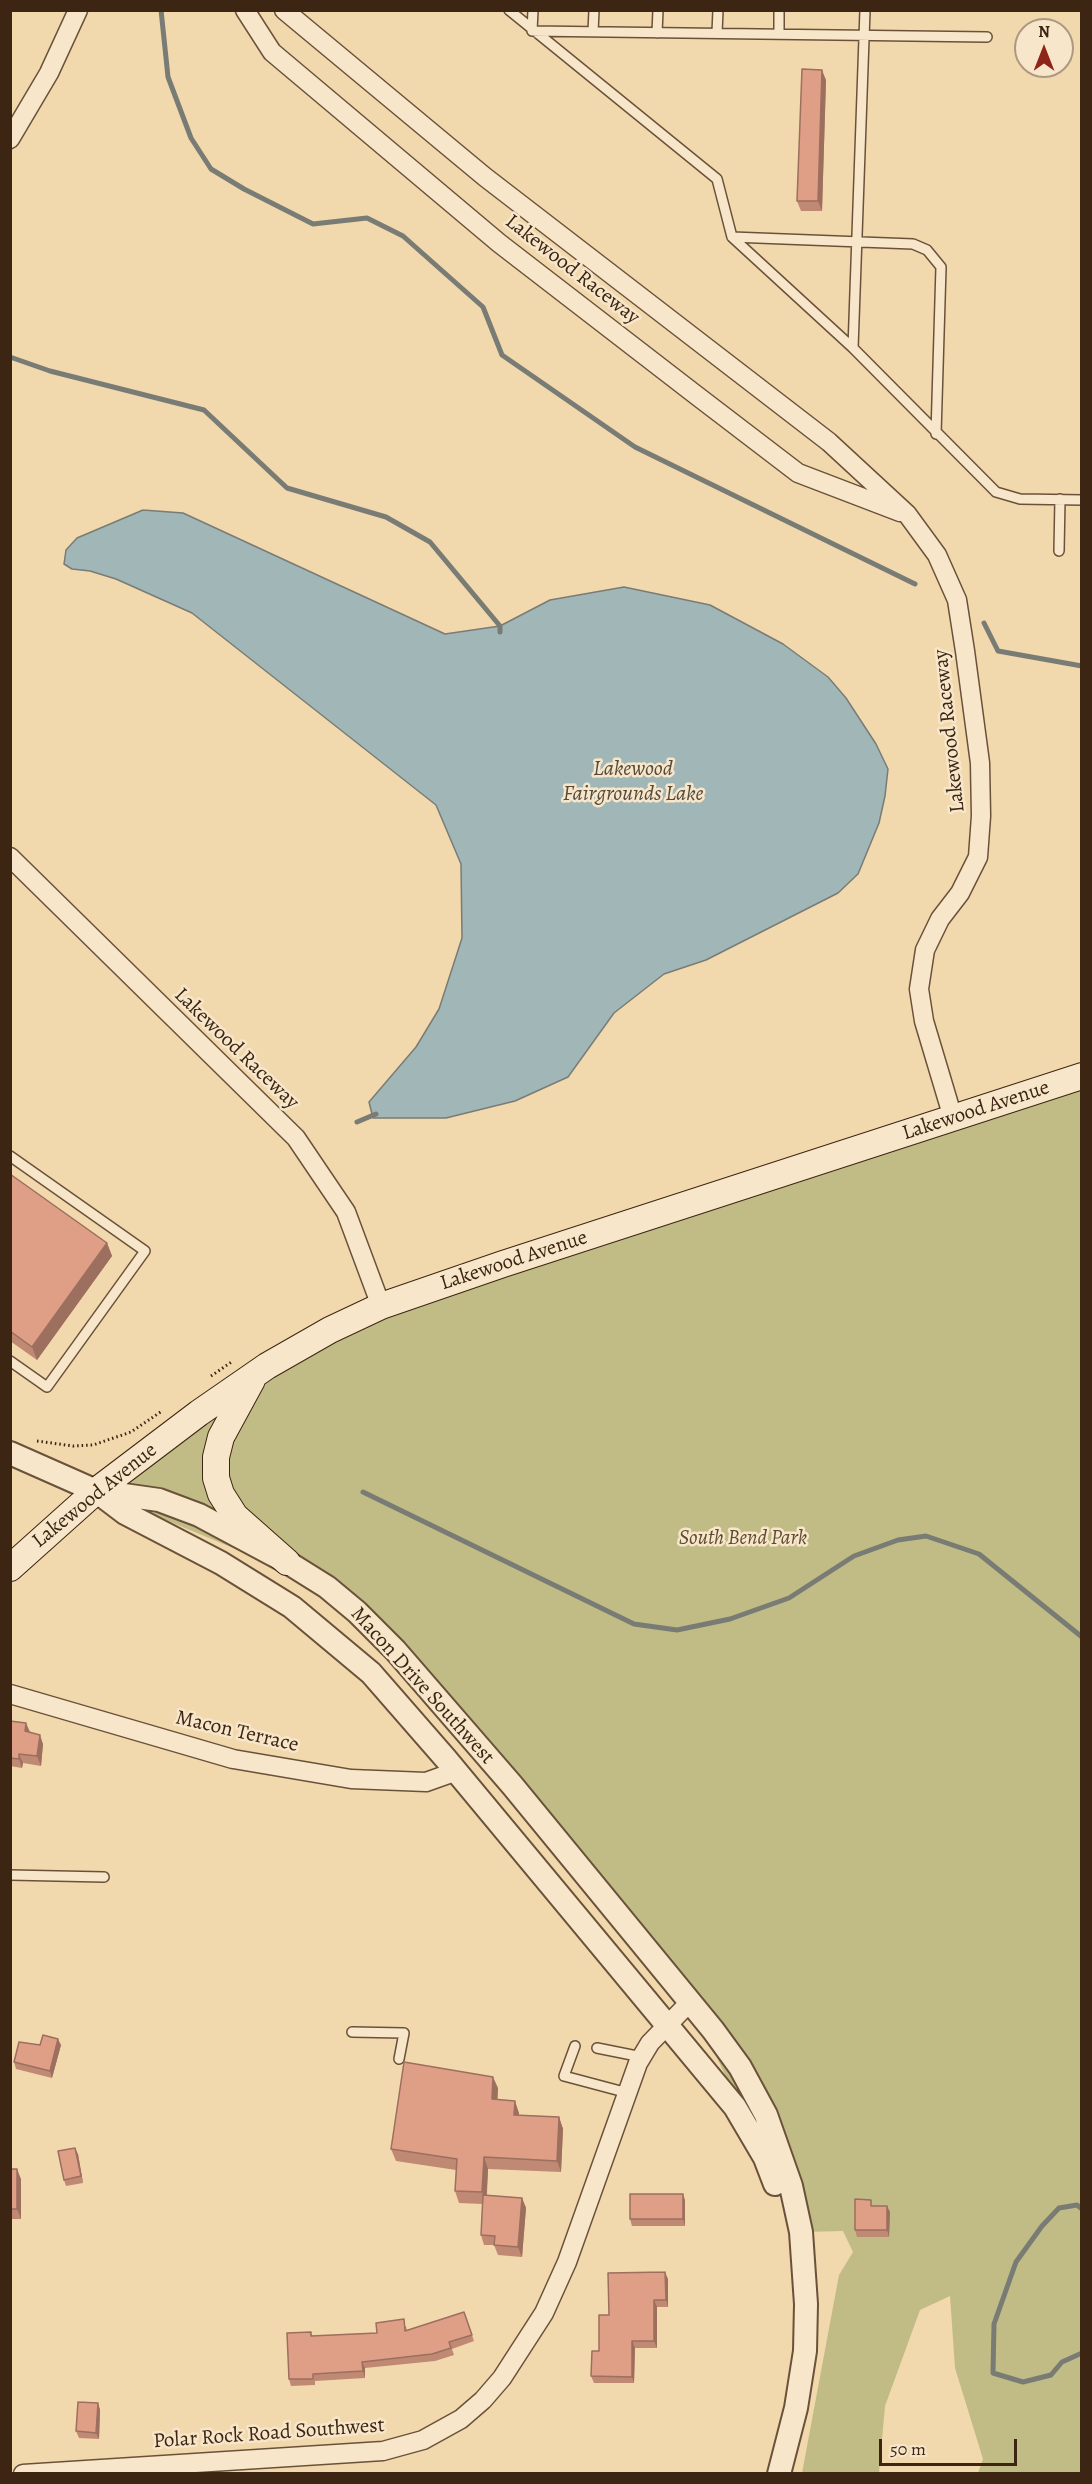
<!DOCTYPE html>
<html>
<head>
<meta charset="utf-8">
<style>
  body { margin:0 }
  #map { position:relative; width:1092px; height:2484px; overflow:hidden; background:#f2d8ad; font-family:Alegreya,serif }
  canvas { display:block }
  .frame { position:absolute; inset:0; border:12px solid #3c2613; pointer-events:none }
  .north { position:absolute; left:1014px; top:18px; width:60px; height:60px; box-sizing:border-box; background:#f7e6ca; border:2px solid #ac9981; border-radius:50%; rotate:0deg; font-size:16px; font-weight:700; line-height:24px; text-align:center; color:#3c2613 }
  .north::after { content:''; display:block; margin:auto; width:21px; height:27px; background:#8f2418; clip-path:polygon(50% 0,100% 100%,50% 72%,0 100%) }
  .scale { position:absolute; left:879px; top:2439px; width:138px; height:27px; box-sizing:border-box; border:3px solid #3c2613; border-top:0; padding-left:8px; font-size:18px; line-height:21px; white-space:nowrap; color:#3c2613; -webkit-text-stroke:4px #f7e6ca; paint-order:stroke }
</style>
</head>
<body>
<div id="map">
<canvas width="1092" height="2484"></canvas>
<div class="frame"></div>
<div class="north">N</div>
<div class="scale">50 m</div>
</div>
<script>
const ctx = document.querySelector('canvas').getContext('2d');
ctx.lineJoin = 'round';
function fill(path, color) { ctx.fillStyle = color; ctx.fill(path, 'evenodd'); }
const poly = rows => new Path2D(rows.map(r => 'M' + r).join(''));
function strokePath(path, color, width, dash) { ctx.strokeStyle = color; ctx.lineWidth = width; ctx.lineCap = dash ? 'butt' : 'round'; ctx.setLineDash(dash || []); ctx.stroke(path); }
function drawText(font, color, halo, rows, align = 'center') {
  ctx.font = font + ' Alegreya,serif'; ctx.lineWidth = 5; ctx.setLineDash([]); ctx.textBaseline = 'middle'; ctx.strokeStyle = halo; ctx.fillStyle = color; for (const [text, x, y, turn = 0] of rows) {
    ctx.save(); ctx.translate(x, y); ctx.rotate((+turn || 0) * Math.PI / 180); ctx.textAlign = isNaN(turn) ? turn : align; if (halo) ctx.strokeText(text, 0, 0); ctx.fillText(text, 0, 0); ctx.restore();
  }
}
const green = poly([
  [1081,1062,1081,2473,978,2473,983,2459,955,2368,950,2296,920,2310,885,2406,879,2473,802,2473,839,2275,853,2252,843,2231,801,2232,690,2002,327,1587,96,1491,381,1306]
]);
const water = poly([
  [143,510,183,513,445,634,500,626,550,600,624,587,710,605,783,644,828,677,846,698,876,744,888,769,885,796,879,823,858,874,838,893,706,960,664,974,614,1013,568,1077,515,1101,446,1118,373,1118,369,1102,416,1047,439,1009,462,938,461,864,436,805,192,613,116,579,90,571,72,569,64,564,66,550,77,538,143,510]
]);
const stream = poly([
  [161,10,168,77,191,138,211,169,244,189,313,224,367,218,403,236,483,307,502,355,635,447,915,584],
  [10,357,50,371,204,410,287,488,386,517,430,542,500,626,500,632],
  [984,623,998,651,1082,666],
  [357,1122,376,1114],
  [363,1492,634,1624,677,1630,730,1619,789,1598,854,1556,898,1540,926,1536,979,1554,1082,1637],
  [1082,2209,1077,2205,1059,2208,1042,2226,1016,2262,994,2324,993,2373,1023,2382,1051,2375,1062,2362,1082,2353]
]);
const path = poly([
  [211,1376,233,1361],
  [37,1441,73,1446,93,1445,131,1432,162,1411]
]);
const service = poly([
  [509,10,717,179,732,237,853,348,996,492,1020,499,1082,500],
  [533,10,532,31,987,37],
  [593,32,594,10],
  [657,33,658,10],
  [717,33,718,10],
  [779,34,779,10],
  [732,237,913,244,927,250,941,267,936,434],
  [853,348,865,10],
  [1059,551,1060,499],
  [10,1156,145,1251,47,1387,10,1361],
  [10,1875,104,1877],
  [352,2032,404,2033,399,2059],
  [575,2046,564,2076,628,2093],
  [597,2048,642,2057]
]);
const minor = poly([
  [245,10,272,52,499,243,696,395,798,473,900,512],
  [284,10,485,177,829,442,907,514,937,555,957,600,965,651,980,763,981,816,978,857,960,893,940,919,925,950,919,989,924,1021,953,1118],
  [10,139,49,73,78,10],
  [10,857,296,1138,346,1212,381,1306],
  [10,1694,233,1759,351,1779,426,1782,457,1771],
  [23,2474,383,2451,423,2440,461,2419,483,2400,502,2378,544,2313,567,2262,638,2063,650,2043,690,2002]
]);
const tertiary = poly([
  [10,1453,96,1491,125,1513,221,1563,292,1607,371,1673,446,1759,735,2107,765,2158,775,2184],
  [96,1491,159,1500,199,1515,287,1562,327,1587,357,1612,395,1650,512,1785,713,2030,740,2067,766,2115,791,2186,801,2232,806,2304,805,2351,796,2408,779,2474]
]);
const secondary = poly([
  [252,1380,221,1437,216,1457,216,1478,221,1494,235,1516,287,1562],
  [10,1568,96,1491,199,1413,267,1366,330,1330,381,1306,503,1264,1082,1076]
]);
const wall = poly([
  [826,80,822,211,801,211,797,201],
  [10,1174,107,1243,112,1256,37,1360,10,1341],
  [10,1721,30,1733,43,1744,41,1766,23,1763,22,1768,10,1766],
  [40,2045,61,2045,52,2078,16,2069,14,2062],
  [498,2088,497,2100,519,2113,519,2115,559,2117,563,2129,561,2172,488,2169,487,2195,522,2198,526,2208,522,2257,498,2255,494,2245,484,2245,481,2235,483,2204,459,2203,455,2191,456,2170,396,2161,391,2149],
  [78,2154,83,2183,66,2186,64,2180],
  [10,2169,21,2179,21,2219,10,2219],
  [685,2200,685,2226,632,2226,630,2219],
  [873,2206,887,2206,890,2212,889,2237,857,2237,855,2230],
  [668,2279,668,2307,657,2307,657,2348,635,2348,634,2383,594,2383,591,2376,599,2351,609,2315],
  [464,2312,474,2341,452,2349,454,2355,435,2361,365,2368,365,2378,315,2381,315,2385,291,2386,289,2379,311,2332,312,2336,377,2333,406,2326,407,2331],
  [98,2403,100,2410,99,2439,79,2438,76,2431]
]);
const shadedWall = poly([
  [822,70,826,80,822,211,818,201],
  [107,1243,112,1256,37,1360,32,1347],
  [26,1723,30,1732,25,1731],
  [40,1735,43,1744,41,1766,37,1756],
  [19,1754,23,1763,22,1768,19,1759],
  [58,2039,61,2045,52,2078,50,2071],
  [493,2077,498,2088,497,2111,492,2099],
  [515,2101,519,2113,518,2126,514,2115],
  [559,2117,563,2129,561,2172,557,2161],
  [75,2148,78,2154,83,2183,81,2176],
  [484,2157,488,2169,486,2204,482,2192],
  [17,2169,21,2179,21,2219,17,2209],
  [683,2194,685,2200,685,2226,683,2219],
  [522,2198,526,2208,522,2257,518,2247],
  [887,2206,890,2212,889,2237,887,2230],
  [665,2272,668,2279,668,2307,666,2300],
  [654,2300,657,2307,657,2348,654,2341],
  [632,2341,635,2348,634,2383,632,2377],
  [362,2362,365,2368,365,2378,363,2371],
  [98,2403,100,2410,99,2439,96,2433]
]);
const building = poly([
  [802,69,822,70,818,201,797,201,802,69],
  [10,1174,107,1243,32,1347,10,1331,10,1174],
  [10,1721,26,1723,25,1731,40,1735,37,1756,19,1754,19,1759,10,1758,10,1721],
  [43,2035,58,2039,50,2071,14,2062,19,2042,40,2045,43,2035],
  [404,2062,493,2077,492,2099,515,2101,514,2115,559,2117,557,2161,484,2157,482,2192,455,2191,457,2159,391,2149,404,2062],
  [75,2148,81,2176,64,2180,58,2151,75,2148],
  [10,2169,17,2169,17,2209,10,2209,10,2169],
  [630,2194,683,2194,683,2219,630,2219,630,2194],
  [483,2195,522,2198,518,2247,494,2245,495,2236,481,2235,483,2195],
  [855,2199,871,2200,871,2206,887,2206,887,2230,855,2230,855,2199],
  [665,2272,666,2300,654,2300,654,2341,632,2341,632,2377,591,2376,592,2351,599,2351,599,2315,609,2315,608,2273,665,2272],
  [464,2312,472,2335,449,2342,451,2348,432,2354,362,2362,363,2371,313,2374,313,2379,289,2379,287,2333,311,2332,311,2336,377,2333,376,2323,404,2319,405,2331,464,2312],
  [78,2402,98,2403,96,2433,76,2431,78,2402]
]);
const streetNames = [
  ["Lakewood Raceway",572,270,38],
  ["Lakewood Raceway",950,731,-96],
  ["Lakewood Raceway",236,1049,44],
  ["Lakewood Avenue",976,1111,-18],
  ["Lakewood Avenue",514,1261,-18],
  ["Lakewood Avenue",95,1496,-39],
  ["Macon Drive Southwest",422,1686,48],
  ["Macon Terrace",237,1732,13],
  ["Polar Rock Road Southwest",269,2434,-4]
];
const parkNames = [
  ["South Bend Park",743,1539]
];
const waterNames = [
  ["Lakewood",633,770],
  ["Fairgrounds Lake",633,795]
];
fill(green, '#c1bc85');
fill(water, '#a1b6b6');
strokePath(water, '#797c75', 1.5);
strokePath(stream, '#797c75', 5);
strokePath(service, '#6a523a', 12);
strokePath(minor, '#6a523a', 21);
strokePath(tertiary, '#6a523a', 26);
strokePath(secondary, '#3c2613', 28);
strokePath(path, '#3c2613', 3, [1.5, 3]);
strokePath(service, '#f7e6ca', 9);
strokePath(minor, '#f7e6ca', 18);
strokePath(tertiary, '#f7e6ca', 22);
strokePath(secondary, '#f7e6ca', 26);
fill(wall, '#c08974');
fill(shadedWall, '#9c6f5e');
fill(building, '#df9f87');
strokePath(building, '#9c6f5e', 1.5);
drawText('21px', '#3c2613', '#f7e6ca', streetNames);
drawText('italic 21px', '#5d4c30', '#f7e6ca', parkNames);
drawText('italic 22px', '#554a3c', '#f7e6ca', waterNames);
</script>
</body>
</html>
